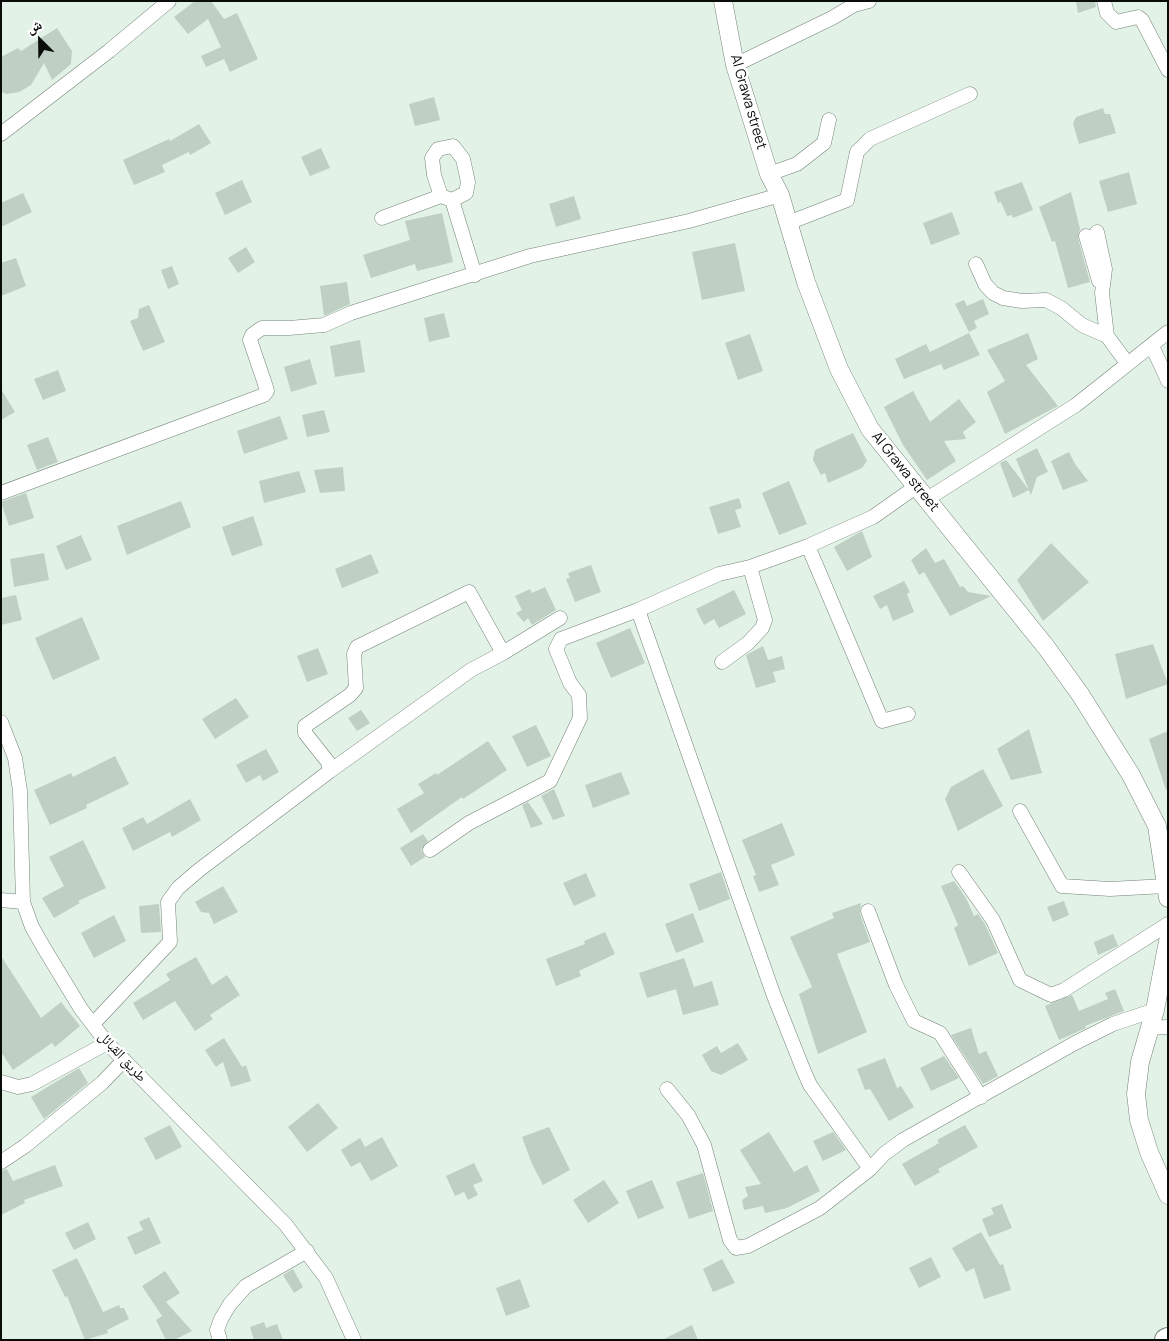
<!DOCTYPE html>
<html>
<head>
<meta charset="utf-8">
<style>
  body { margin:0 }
  #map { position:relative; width:1169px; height:1341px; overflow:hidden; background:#e2f2e6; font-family:Manrope,"Noto Naskh Arabic",sans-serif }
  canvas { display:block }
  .frame { position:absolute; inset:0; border:2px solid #080d09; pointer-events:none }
  .north { position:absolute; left:15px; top:15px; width:50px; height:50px; -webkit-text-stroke:4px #fff; paint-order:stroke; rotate:337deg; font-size:14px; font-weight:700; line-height:20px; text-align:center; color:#080d09 }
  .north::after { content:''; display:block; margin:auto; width:18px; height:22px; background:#080d09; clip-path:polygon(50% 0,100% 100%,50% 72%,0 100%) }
</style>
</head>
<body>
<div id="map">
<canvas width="1169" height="1341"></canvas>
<div class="frame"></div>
<div class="north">ش</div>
</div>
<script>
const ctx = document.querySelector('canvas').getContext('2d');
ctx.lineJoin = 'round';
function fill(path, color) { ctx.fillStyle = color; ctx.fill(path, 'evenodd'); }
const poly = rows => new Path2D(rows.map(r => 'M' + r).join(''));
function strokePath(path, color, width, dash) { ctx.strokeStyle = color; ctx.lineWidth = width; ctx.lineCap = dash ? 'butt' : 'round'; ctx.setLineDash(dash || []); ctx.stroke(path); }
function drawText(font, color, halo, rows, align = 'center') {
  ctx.font = font + ' Manrope,"Noto Naskh Arabic",sans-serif'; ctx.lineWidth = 5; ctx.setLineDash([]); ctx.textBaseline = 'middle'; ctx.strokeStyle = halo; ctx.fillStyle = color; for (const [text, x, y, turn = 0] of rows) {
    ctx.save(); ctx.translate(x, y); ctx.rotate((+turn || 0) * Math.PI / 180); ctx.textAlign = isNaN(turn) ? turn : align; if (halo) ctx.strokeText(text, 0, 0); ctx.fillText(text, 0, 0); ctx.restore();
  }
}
const building = poly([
  [195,1,211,1,224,19,237,13,258,59,230,72,224,59,206,67,201,56,221,47,208,19,188,34,174,17],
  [1076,1,1095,1,1096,7,1078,13],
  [57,28,72,51,71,64,52,80,44,63,31,85,19,92,7,94,1,92,1,57,18,48,21,51],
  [434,97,440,120,415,126,409,104],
  [1103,108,1105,114,1110,114,1116,133,1079,144,1073,123,1076,117],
  [199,124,211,143,190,155,189,152,162,165,165,172,134,185,123,160,169,139,170,141],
  [321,148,330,168,310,176,301,157],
  [1129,172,1137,204,1108,212,1099,181],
  [242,180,252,202,225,215,215,193],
  [1022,182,1033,210,1013,218,1012,215,1007,216,1001,202,998,203,994,192],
  [1071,192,1080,229,1078,238,1090,282,1068,288,1055,241,1052,242,1039,207],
  [23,193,32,212,1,227,1,203],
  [574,196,581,219,556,227,549,204],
  [952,212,960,234,931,245,923,223],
  [442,213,453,262,417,271,415,264,371,278,363,255,410,240,405,221],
  [735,243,745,291,702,300,692,252],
  [246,247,255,262,238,273,228,258],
  [16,258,26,286,1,296,1,263],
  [172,266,179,284,168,289,161,270],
  [347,282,350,304,324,316,320,286],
  [983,299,989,314,974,321,977,328,969,332,955,304,964,300,967,306],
  [149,305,165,342,143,351,130,321,138,318,139,309],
  [444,313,450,337,429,342,424,318],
  [969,333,980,355,944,370,941,364,904,379,895,359,926,344,930,352],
  [1028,333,1038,359,1026,365,1058,406,1005,434,987,392,1005,381,987,350],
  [750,334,763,371,738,380,725,343],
  [360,340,365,372,335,377,330,346],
  [310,359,317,384,291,392,284,367],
  [58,370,66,391,43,400,34,379],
  [1,389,15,412,1,420],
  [913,391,930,422,959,399,976,422,963,432,966,439,944,441,956,461,927,480,903,445,884,407],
  [324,410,330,432,307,437,302,415],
  [280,416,288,439,244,454,237,431],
  [853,433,867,461,862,468,828,483,825,473,821,475,813,460,815,450],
  [48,437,58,462,37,470,27,445],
  [1037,448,1048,472,1037,477,1031,495,1016,459],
  [1069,452,1075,464,1088,481,1063,490,1051,461],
  [1006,460,1029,490,1013,498,1000,463],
  [343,467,345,491,320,493,314,470],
  [299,471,306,492,264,503,259,481],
  [789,481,807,524,779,535,762,493],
  [26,493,34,518,9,526,1,502],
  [739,498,742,508,735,510,741,527,718,534,709,507],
  [181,501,191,527,127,555,117,526],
  [253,516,263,545,232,556,222,527],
  [862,531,872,557,847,571,834,547],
  [81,535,92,560,66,570,56,546],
  [1051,543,1089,582,1043,621,1017,580],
  [926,548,935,563,944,559,960,587,963,586,968,592,991,596,950,616,924,572,919,575,911,560],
  [44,553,49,580,14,587,10,559],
  [371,554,379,573,342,588,335,569],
  [591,565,601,592,575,602,566,579,570,578,568,573],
  [904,581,910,592,907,594,914,612,893,621,887,605,880,609,873,596],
  [545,587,556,610,532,625,528,618,524,622,516,613,522,610,515,596,530,589,532,593],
  [734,590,746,614,719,628,714,619,704,625,696,609],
  [16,595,22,620,1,625,1,598],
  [82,617,100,659,53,680,35,638],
  [630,628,645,663,611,678,596,643],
  [1153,644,1168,684,1126,699,1115,654],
  [763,646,768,660,782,656,785,669,773,672,776,682,756,688,746,655],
  [318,648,328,674,307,682,297,656],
  [236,698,249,717,215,739,202,719],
  [361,710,370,723,357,731,348,718],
  [536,725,551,756,527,767,512,736],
  [1029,729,1042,773,1011,780,997,749],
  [1168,731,1168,789,1166,790,1149,739],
  [488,741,507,770,463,799,462,797,411,833,397,809,424,793,418,784,436,773,437,775],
  [266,749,279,772,263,781,260,775,246,783,236,765],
  [115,756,129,784,86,805,87,808,50,825,34,790,71,773,73,777],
  [983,769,1003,806,958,831,945,799,951,787],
  [621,772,630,794,593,808,585,785],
  [554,789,565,816,553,820,541,796],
  [190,799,201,820,172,837,170,832,133,851,122,828,143,817,147,824],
  [528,802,543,824,531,828,522,805],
  [782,823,795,855,771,865,779,885,759,892,753,876,756,875,742,840],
  [423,834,428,841,421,850,425,857,411,866,400,848],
  [83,840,106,888,78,901,80,903,54,918,42,898,64,886,49,857],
  [721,872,730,899,699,911,689,884],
  [586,873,596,896,574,906,563,883],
  [954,881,966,898,974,916,978,914,985,924,998,953,969,966,954,928,958,925,941,886],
  [223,886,238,912,214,924,209,913,201,912,195,902],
  [1064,901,1069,915,1053,922,1047,907],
  [861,903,860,914,870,942,837,954,867,1032,818,1054,799,994,812,987,790,937,834,918,832,913],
  [159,904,161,932,141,933,139,906],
  [693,913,704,942,676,953,665,924],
  [114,915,126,941,94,958,81,933],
  [605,932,615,954,579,971,581,976,556,986,546,959,585,944,584,941],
  [1113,934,1118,946,1098,955,1094,942],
  [1,956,41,1018,61,1002,80,1026,55,1047,52,1043,13,1070,1,1052],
  [196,957,212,985,227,975,240,995,210,1015,213,1019,195,1031,175,1001,143,1020,133,1003,170,980,166,974],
  [684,958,694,987,712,981,719,1005,683,1015,676,989,647,998,639,973],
  [1115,989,1124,1011,1085,1026,1086,1028,1059,1040,1045,1006,1072,995,1079,1011,1108,999,1105,993],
  [971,1028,979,1054,986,1051,998,1076,983,1084,951,1035],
  [224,1038,242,1067,246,1065,251,1081,231,1087,223,1062,216,1067,205,1050],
  [738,1043,748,1060,721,1075,711,1071,702,1055,717,1046,721,1053],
  [944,1056,959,1078,931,1091,920,1068],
  [885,1058,897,1088,901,1086,914,1107,889,1121,870,1089,865,1090,857,1069],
  [79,1068,88,1083,44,1119,31,1097],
  [318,1103,338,1128,307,1152,288,1127],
  [170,1125,182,1147,156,1160,144,1138],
  [965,1125,978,1147,938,1169,940,1172,915,1186,902,1164,939,1143,937,1140],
  [549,1127,570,1170,543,1185,532,1164,522,1137],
  [769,1132,794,1172,807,1165,820,1191,787,1208,765,1213,763,1206,744,1210,742,1200,748,1196,745,1187,761,1184,740,1150],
  [833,1132,846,1150,823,1161,813,1141],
  [382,1137,398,1166,371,1181,360,1162,351,1167,341,1150,360,1138,365,1147],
  [474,1163,483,1181,473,1185,478,1195,468,1200,464,1192,455,1196,446,1176],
  [55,1165,63,1186,24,1200,25,1203,1,1215,1,1171,7,1169,13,1181],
  [703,1173,713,1211,689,1219,676,1182],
  [604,1180,619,1203,588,1223,573,1200],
  [652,1180,664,1208,638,1219,626,1191],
  [1002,1204,1012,1228,989,1237,982,1219,994,1214,991,1208],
  [149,1217,161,1243,135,1255,127,1237,143,1230,139,1222],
  [88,1222,96,1239,74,1250,65,1233],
  [981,1232,1000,1265,1003,1264,1011,1290,984,1299,974,1268,966,1272,952,1248],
  [931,1257,941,1277,919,1288,909,1268],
  [77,1258,103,1312,119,1305,120,1308,124,1308,129,1319,107,1330,108,1333,85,1340,67,1296,65,1297,52,1270],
  [722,1259,735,1283,713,1292,703,1269],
  [293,1269,303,1287,294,1293,283,1275],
  [165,1271,180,1293,166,1302,192,1331,174,1340,166,1340,156,1320,162,1316,142,1286],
  [520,1279,530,1307,506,1316,496,1288],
  [264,1322,266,1328,277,1324,283,1340,254,1340,250,1327],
  [692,1325,698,1340,662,1340]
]);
const minor = poly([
  [1104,1,1107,13,1116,22,1138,17,1142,20,1168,70],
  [735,65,832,18,854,5,869,1],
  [1,134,109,51,169,1],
  [769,174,797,164,824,143,829,120],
  [441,196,434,175,432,158,438,149,453,146,463,159,468,182,466,193,452,200],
  [382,218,441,196,452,200,475,275],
  [788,223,847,200,857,152,870,139,970,94],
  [1097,232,1105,269,1102,293,1107,336],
  [1086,236,1099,281],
  [976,264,985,284,993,293,1003,298,1022,301,1046,300,1061,308,1082,325,1107,336,1127,363],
  [1152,346,1168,381],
  [1,493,264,395,267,391,265,384,250,340,252,335,262,328,289,328,324,325,351,313,530,256,689,221,780,195],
  [927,499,1076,405,1168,332],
  [808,546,882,721,908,714],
  [638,610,774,996,803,1069,810,1085,870,1169,884,1154,903,1140,1075,1043,1113,1024,1155,1010],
  [722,662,748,643,762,628,765,620,750,567],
  [1,722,15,758,20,791,23,902,32,927,44,948,81,1009,107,1043,286,1225,326,1278,354,1340],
  [330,771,471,670,503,653],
  [1020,811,1062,886,1110,889,1166,886],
  [430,850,469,823,550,781,580,718,579,695,570,683,556,649,561,639,638,610,719,574,750,567,808,546,873,517,917,486],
  [959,872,993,920,1020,980,1051,995,1064,990,1168,924],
  [1,900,23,902],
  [868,911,896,985,914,1021,940,1033,981,1097],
  [93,1024,170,942,168,902,178,888,199,870,330,771,328,762,305,733,305,726,350,695,356,688,354,654,357,647,469,592,503,653,560,618],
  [1149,1028,1168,1027],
  [1,1082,18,1087,32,1084,107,1043],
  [667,1089,688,1115,704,1145,730,1240,736,1248,748,1246,820,1208,870,1169],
  [1,1162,25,1146,102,1083,124,1060],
  [220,1340,217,1330,221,1319,230,1304,246,1286,307,1251]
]);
const tertiary = poly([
  [723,1,735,65,769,174,780,195,806,282,839,369,870,429,1046,647,1080,694,1131,775,1157,826,1168,898],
  [1168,941,1155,1010,1140,1062,1136,1094,1139,1120,1149,1152,1168,1195]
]);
const trunk = poly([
  [1166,1340,1168,1339]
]);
const streetNames = [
  ["Al Grawa street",748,102,74],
  ["Al Grawa street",905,472,51],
  ["طريق القبائل",122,1057,47]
];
fill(building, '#bfcfc3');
strokePath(minor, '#748378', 15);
strokePath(tertiary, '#748378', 19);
strokePath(trunk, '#748378', 24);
strokePath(minor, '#fff', 14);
strokePath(tertiary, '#fff', 18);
strokePath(trunk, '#fff', 22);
drawText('14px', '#080d09', '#fff', streetNames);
</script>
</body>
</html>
